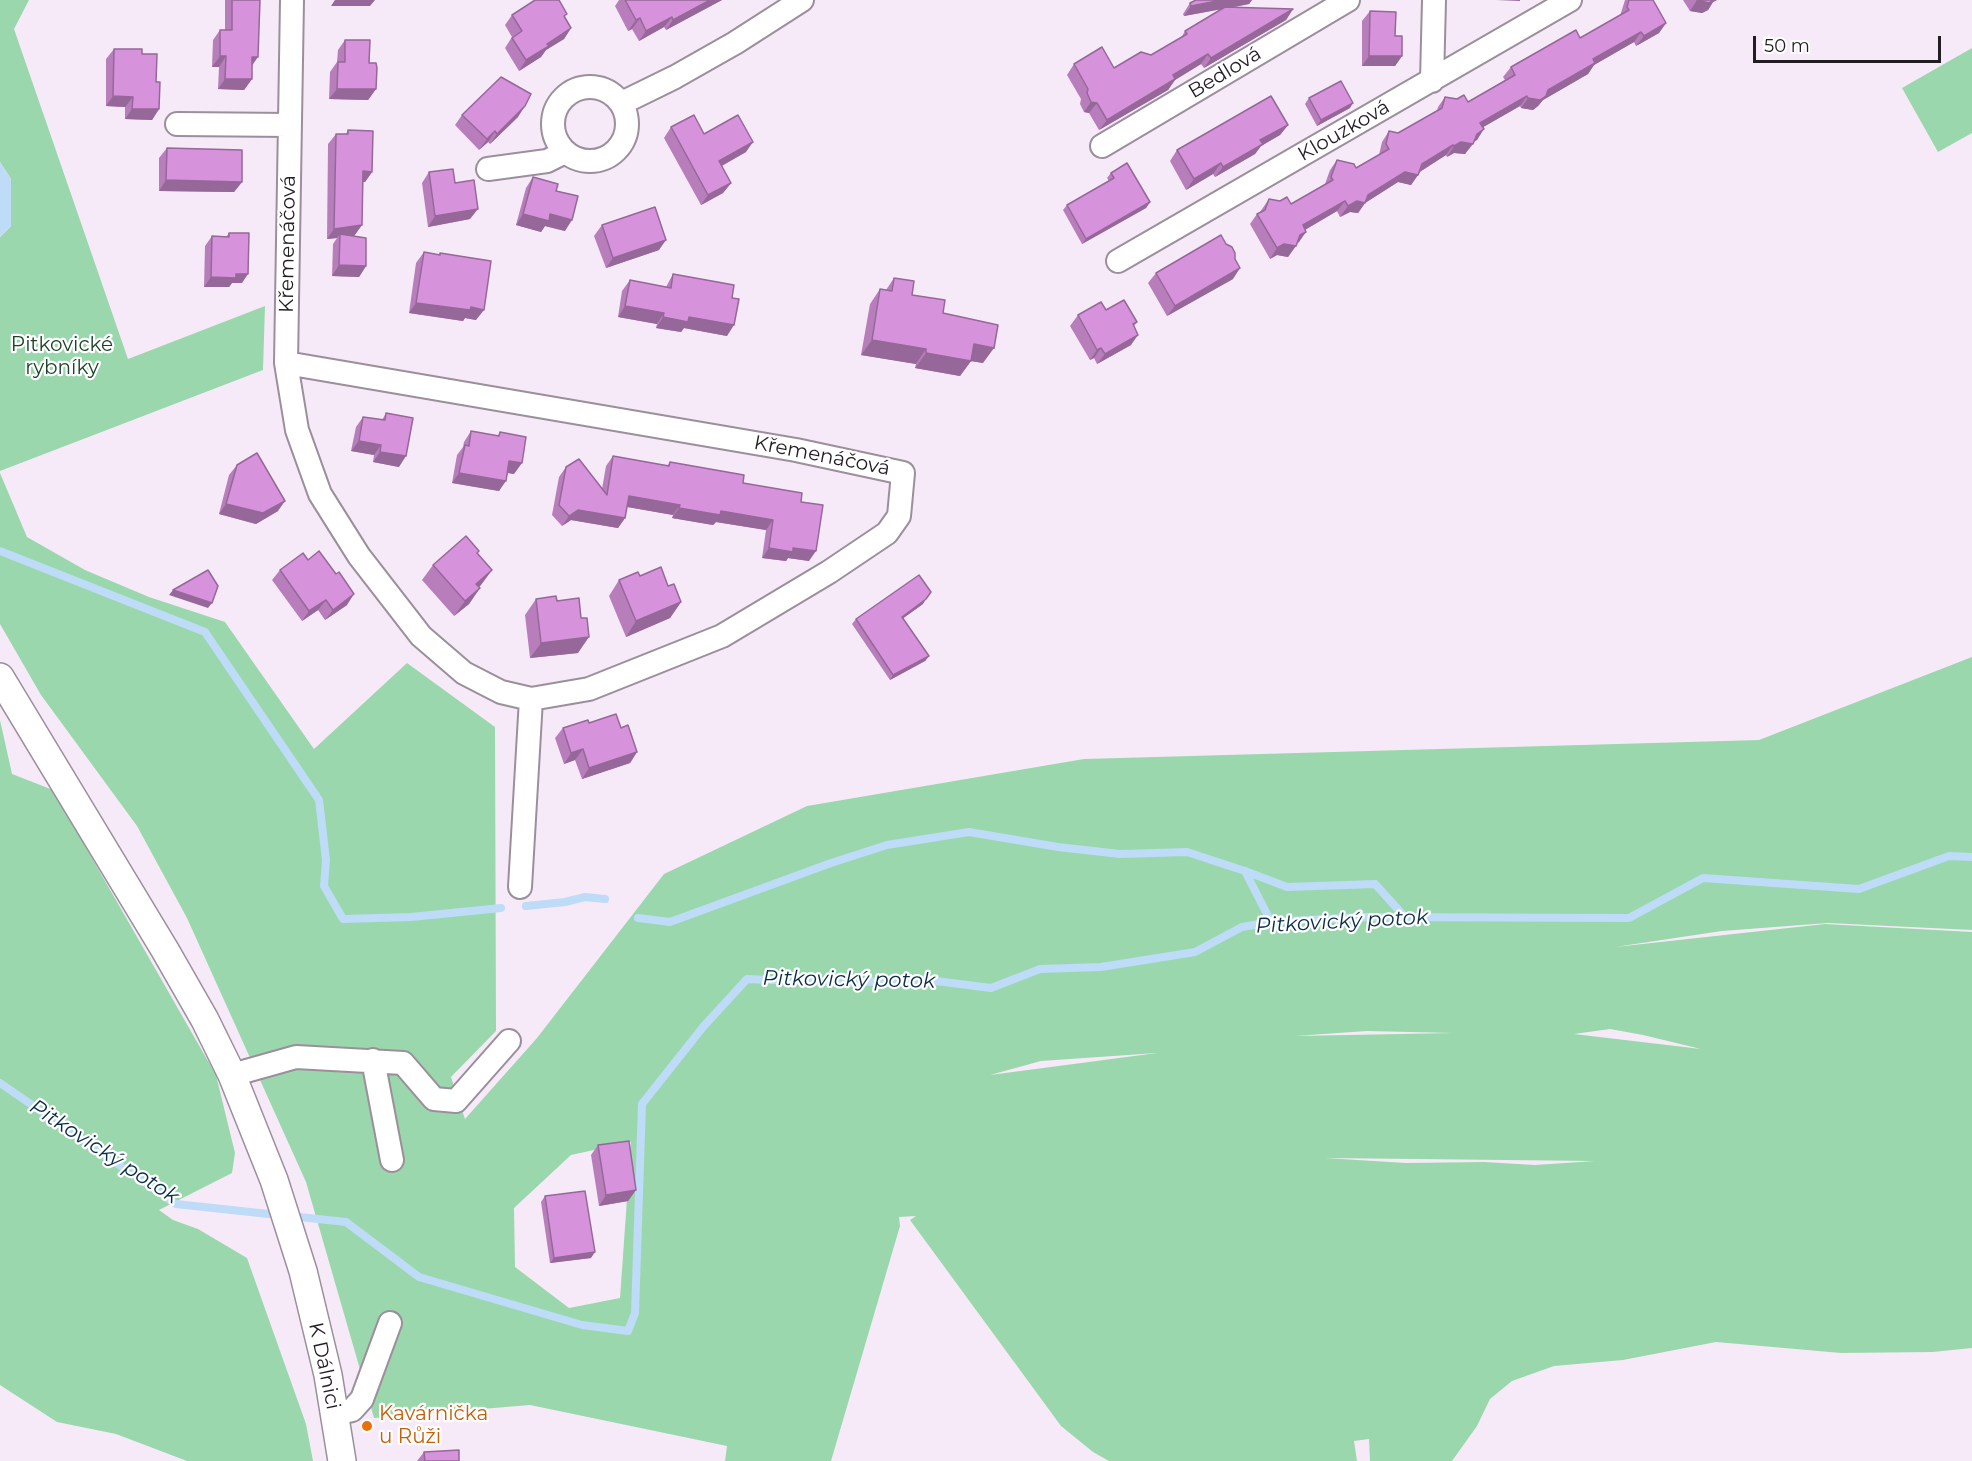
<!DOCTYPE html>
<html>
<head>
<meta charset="utf-8">
<style>
  body { margin:0 }
  #map { position:relative; width:1972px; height:1461px; overflow:hidden; background:#f7eaf8; font-family:Montserrat,sans-serif }
  canvas { display:block }
  .scale { position:absolute; left:1753px; top:36px; width:188px; height:27px; box-sizing:border-box; border:3px solid #221d22; border-top:0; padding-left:8px; font-size:18px; line-height:21px; white-space:nowrap; color:#221d22; -webkit-text-stroke:4px #fff; paint-order:stroke }
</style>
</head>
<body>
<div id="map">
<canvas width="1972" height="1461"></canvas>
<div class="scale">50 m</div>
</div>
<script>
const ctx = document.querySelector('canvas').getContext('2d');
ctx.lineJoin = 'round';
function fill(path, color) { ctx.fillStyle = color; ctx.fill(path, 'evenodd'); }
const poly = rows => new Path2D(rows.map(r => 'M' + r).join(''));
function strokePath(path, color, width, dash) { ctx.strokeStyle = color; ctx.lineWidth = width; ctx.lineCap = dash ? 'butt' : 'round'; ctx.setLineDash(dash || []); ctx.stroke(path); }
function drawText(font, color, halo, rows, align = 'center') {
  ctx.font = font + ' Montserrat,sans-serif'; ctx.lineWidth = 4.5; ctx.setLineDash([]); ctx.textBaseline = 'middle'; ctx.strokeStyle = halo; ctx.fillStyle = color; for (const [text, x, y, turn = 0] of rows) {
    ctx.save(); ctx.translate(x, y); ctx.rotate((+turn || 0) * Math.PI / 180); ctx.textAlign = isNaN(turn) ? turn : align; if (halo) ctx.strokeText(text, 0, 0); ctx.fillText(text, 0, 0); ctx.restore();
  }
}
const green = poly([
  [0,0,29,0,14,29,128,359,265,306,263,370,0,471,0,237,11,226,11,179,0,162],
  [1972,48,1972,133,1938,152,1902,88],
  [0,473,27,537,85,570,149,597,225,622,314,749,407,663,495,727,496,1031,451,1077,465,1119,537,1038,664,874,807,806,1084,759,1759,740,1972,657,1972,930,1828,923,1722,931,1615,947,1825,924,1972,932,1972,1348,1933,1352,1841,1353,1716,1342,1623,1360,1554,1366,1512,1381,1490,1399,1477,1426,1452,1461,1370,1461,1369,1439,1354,1441,1357,1461,1109,1461,1093,1452,1061,1426,910,1220,916,1216,899,1217,900,1226,831,1461,725,1461,727,1446,530,1405,374,1418,306,1182,187,918,137,826,41,695,0,624],
  [1610,1029,1643,1035,1701,1049,1574,1034],
  [1367,1031,1453,1033,1295,1036],
  [1157,1053,990,1075,1041,1061],
  [631,1142,620,1298,569,1308,515,1267,514,1208,571,1155],
  [1325,1158,1594,1161,1595,1161,1535,1165,1484,1162,1406,1163],
  [0,720,12,774,53,790,216,1075,235,1153,232,1173,159,1210,173,1220,198,1229,247,1258,306,1424,313,1461,187,1461,116,1434,57,1422,0,1385]
]);
const water = poly([
  [0,162,11,179,11,226,0,237]
]);
const stream = poly([
  [0,551,205,632,319,800,326,860,324,886,343,919,411,917,501,908],
  [1245,871,1271,922],
  [526,906,565,902,585,897,605,899],
  [638,918,670,922,831,863,887,845,969,832,1058,847,1120,854,1187,852,1245,871,1287,887,1375,884,1405,917],
  [0,1083,176,1204,278,1215],
  [290,1216,346,1222,419,1277,582,1325,628,1331,635,1313,642,1104,703,1027,747,979,848,983,920,979,991,988,1040,969,1101,967,1195,952,1242,927,1271,922,1362,917,1629,918,1703,878,1859,889,1949,856,1972,857]
]);
const minor = poly([
  [1432,81,1434,0],
  '553 124a37 37 0 1 1 74 0a37 37 0 1 1-74 0Z',
  [622,103,675,77,735,43,802,0],
  [177,124,290,125],
  [1102,146,1348,0],
  [488,169,547,161,565,152],
  [1118,261,1570,0],
  [286,363,796,450,903,473,899,516,887,533,829,572,722,636,589,689,531,699,501,692,464,673,421,636,359,556,320,494,297,430,286,363,292,0],
  [520,887,531,699],
  [373,1060,392,1160],
  [232,1075,296,1057,403,1063,434,1099,456,1101,509,1041],
  [335,1414,352,1410,362,1399,390,1323]
]);
const tertiary = poly([
  [0,677,165,950,205,1020,232,1075,274,1180,303,1271,328,1375,342,1461]
]);
const wall = poly([
  [225,0,260,0,252,66,252,79,244,90,218,89,219,67,212,67,213,40,220,30,225,30],
  [619,0,722,0,666,30,664,27,639,41,632,29,628,31,615,6],
  [1196,0,1252,0,1249,4,1230,8,1293,9,1286,20,1204,68,1201,64,1175,80,1168,90,1099,130,1089,113,1084,112,1080,104,1081,99,1067,75,1074,64,1114,68,1151,55,1181,38,1185,31,1222,9,1184,16,1183,14,1190,3],
  [1625,0,1653,0,1666,23,1659,33,1636,46,1634,42,1594,65,1588,74,1543,100,1538,106,1533,110,1521,108,1520,106,1483,127,1477,140,1473,141,1465,154,1454,153,1447,157,1446,155,1420,172,1411,185,1398,182,1365,203,1358,213,1350,212,1340,217,1337,211,1305,230,1299,242,1297,243,1288,257,1277,255,1270,259,1250,224,1257,214,1260,212,1269,199,1291,204,1325,184,1330,170,1337,160,1356,168,1379,155,1382,142,1389,131,1398,133,1437,111,1438,107,1445,97,1468,102,1505,80,1503,77,1511,67,1580,38,1620,16],
  [1683,0,1717,0,1713,2,1708,10,1702,13,1690,11],
  [1370,11,1395,36,1402,56,1395,66,1362,66,1362,21],
  [512,15,565,18,571,28,564,39,546,50,541,57,519,71,505,48,512,37,505,25],
  [345,40,369,63,376,89,368,100,329,99,330,72,337,62,338,50],
  [114,49,142,54,156,82,159,109,152,120,125,119,125,107,106,106,106,59],
  [1309,98,1350,108,1317,126,1305,104],
  [462,115,518,117,490,144,488,142,479,150,455,125],
  [1288,125,1280,135,1261,146,1255,154,1215,177,1213,174,1186,190,1170,161,1177,150],
  [671,127,704,134,746,152,722,166,731,183,723,193,701,205,664,138],
  [348,130,372,172,365,182,362,182,362,225,354,236,366,266,359,277,332,276,333,244,337,238,327,239,328,144,336,134,346,134],
  [167,148,242,182,234,192,159,191,159,158],
  [429,172,455,183,470,219,428,227,422,183],
  [1111,173,1150,202,1146,208,1082,244,1063,210,1067,205,1109,181,1107,178],
  [533,177,556,191,565,231,545,226,541,232,516,225,526,188],
  [602,225,659,250,606,268,594,236],
  [229,233,242,283,232,283,229,287,204,287,205,246,212,236,226,237],
  [424,252,439,255,440,253,476,320,465,318,463,321,409,313,416,263],
  [1156,273,1233,279,1167,316,1148,283],
  [673,274,732,298,727,336,684,328,681,332,656,328,657,324,618,317,622,291,630,280,666,287],
  [894,278,912,295,943,313,983,363,971,361,960,376,915,368,916,364,861,355,870,304,880,289,886,290],
  [1078,315,1137,322,1134,326,1131,345,1097,364,1094,358,1090,360,1070,326],
  [386,413,399,467,373,462,374,455,351,451,356,427,363,417,382,420],
  [471,431,498,436,500,432,514,474,508,473,499,491,452,483,457,455,463,447,464,442],
  [613,456,667,466,670,462,801,502,809,561,788,558,786,561,762,558,766,530,716,522,713,525,672,518,673,515,627,507,625,518,618,528,571,520,562,526,552,515,559,477,566,467,602,489,606,466],
  [237,465,278,511,256,524,219,514,229,475],
  [477,554,492,570,479,587,480,588,469,604,454,616,422,580,433,565],
  [308,560,347,605,325,620,318,610,302,621,272,580,280,570],
  [640,576,668,586,681,602,670,618,626,637,609,596,619,580],
  [536,599,557,601,578,653,530,658,525,615],
  [923,604,903,618,929,656,925,661,890,680,852,624,856,619],
  [589,723,621,728,637,752,630,763,582,779,575,760,564,764,555,738,563,728],
  [598,1145,636,1190,628,1201,599,1206,591,1155],
  [545,1196,591,1258,550,1263,541,1202],
  [424,1452,459,1461,417,1461]
]);
const shadedWall = poly([
  [335,0,375,0,370,6,331,6],
  [710,0,722,0,666,30,673,20],
  [1222,0,1252,0,1249,4,1184,16,1191,6],
  [1496,0,1520,0,1520,1],
  [1697,0,1717,0,1713,2,1708,10,1702,13,1690,11],
  [1293,9,1286,20,1204,68,1211,58],
  [672,17,664,27,639,41,646,31],
  [640,18,632,29,628,31,636,20],
  [1666,23,1659,33,1636,46,1644,36],
  [571,28,564,39,546,50,541,57,519,71,526,60,547,44],
  [1641,32,1634,42,1594,65,1588,74,1543,100,1538,106,1533,110,1521,108,1528,98,1548,90,1593,59],
  [1208,54,1201,64,1175,80,1168,90,1099,130,1107,120,1173,75],
  [220,56,226,56,219,67,212,67],
  [1369,56,1402,56,1395,66,1362,66],
  [252,57,258,57,251,67],
  [225,79,252,79,244,90,218,89],
  [337,89,376,89,368,100,329,99],
  [113,96,133,97,125,107,106,106],
  [1527,96,1520,106,1473,133,1480,123],
  [1091,102,1097,103,1089,113,1084,112],
  [1353,103,1350,108,1317,126,1321,120],
  [525,106,518,117,490,144,497,134],
  [132,109,159,109,152,120,125,119],
  [1288,125,1280,135,1261,146,1255,154,1215,177,1223,167,1260,140],
  [1484,129,1477,140,1470,144,1473,144,1465,154,1454,153,1447,157,1454,146],
  [495,131,488,142,479,150,487,139],
  [753,142,746,152,712,171,719,161],
  [1453,145,1446,155,1416,174,1418,175,1411,185,1398,182,1365,203,1358,213,1350,212,1340,217,1348,206,1368,195,1405,172,1422,164],
  [1221,163,1213,174,1186,190,1194,179],
  [363,171,372,172,365,182,355,182],
  [166,180,242,182,234,192,159,191],
  [731,183,723,193,701,205,708,195],
  [1345,201,1337,211,1296,235,1303,225],
  [1150,202,1146,208,1082,244,1086,239],
  [478,209,470,219,428,227,435,216],
  [523,214,550,214,572,220,565,231,545,226,541,232,516,225],
  [362,225,354,236,340,234,337,238,327,239,334,229],
  [1306,232,1299,242,1292,246,1296,246,1288,257,1277,255,1270,259,1277,248],
  [666,240,659,250,606,268,613,258],
  [339,265,366,266,359,277,332,276],
  [1240,268,1233,279,1167,316,1175,306],
  [236,274,248,274,242,283,232,283,229,287,204,287,211,277],
  [416,303,471,307,484,310,476,320,465,318,463,321,409,313],
  [625,306,664,313,657,324,618,317],
  [663,317,689,317,734,325,727,336,684,328,681,332,656,328],
  [1138,335,1131,345,1097,364,1105,354],
  [872,340,926,349,916,364,861,355],
  [974,344,994,348,983,363,971,361,960,376,915,368,926,353],
  [1101,348,1094,358,1090,360,1097,350],
  [359,441,381,445,374,455,351,451],
  [380,452,406,456,399,467,373,462],
  [509,461,522,463,514,474,502,472],
  [459,473,506,481,499,491,452,483],
  [629,496,680,505,673,515,622,506],
  [285,501,278,511,256,524,219,514,226,504],
  [679,508,721,511,773,520,766,530,716,522,713,525,672,518],
  [578,510,625,518,618,528,571,520,562,526,569,516],
  [769,548,793,548,816,551,809,561,788,558,786,561,762,558],
  [492,570,481,585,465,599,476,584],
  [480,588,469,604,454,616,465,601],
  [173,590,212,603,208,608,169,595],
  [354,594,347,605,325,620,333,610],
  [926,599,923,604,898,622,902,617],
  [326,600,318,610,302,621,309,611],
  [681,602,670,618,626,637,636,621],
  [589,637,578,653,530,658,541,643],
  [929,656,925,661,890,680,893,675],
  [583,749,575,760,564,764,571,753],
  [637,752,630,763,582,779,589,768],
  [636,1190,628,1201,599,1206,606,1195],
  [595,1252,591,1258,550,1263,554,1258]
]);
const building = poly([
  [232,0,260,0,258,57,252,57,252,79,225,79,226,56,220,56,220,30,232,30,232,0],
  [535,0,559,0,567,14,564,16,571,28,547,44,549,46,526,60,512,38,522,31,512,15,535,0],
  [625,0,710,0,673,20,672,17,646,31,640,18,636,20,625,0],
  [1196,0,1222,0,1191,6,1190,3,1196,0],
  [1629,0,1653,0,1666,23,1644,36,1641,32,1593,59,1595,63,1548,90,1546,96,1540,100,1528,98,1527,96,1480,123,1484,129,1477,134,1473,144,1461,142,1454,146,1453,145,1422,164,1418,175,1405,172,1368,195,1365,203,1357,201,1348,206,1345,201,1303,225,1306,232,1300,235,1296,246,1284,244,1277,248,1257,214,1265,210,1269,199,1280,201,1287,197,1291,204,1333,180,1331,177,1337,160,1354,164,1356,168,1389,149,1386,144,1389,131,1398,133,1435,112,1442,108,1445,97,1457,99,1464,95,1468,102,1515,75,1511,67,1576,30,1580,38,1629,10,1627,7,1629,0],
  [1697,0,1714,0,1709,3,1697,0],
  [1225,7,1293,9,1211,58,1208,54,1173,75,1175,79,1107,120,1097,103,1091,102,1087,93,1088,89,1074,64,1102,47,1114,68,1141,52,1151,55,1187,34,1185,31,1225,7],
  [1370,11,1396,12,1395,36,1402,36,1402,56,1369,56,1370,11],
  [345,40,370,40,369,63,376,63,377,68,376,89,337,89,338,62,345,62,345,40],
  [114,49,142,49,142,54,157,54,156,82,160,82,159,109,132,109,133,97,113,96,114,49],
  [501,77,531,94,525,106,497,134,495,131,487,139,462,115,501,77],
  [1341,81,1353,103,1321,120,1309,98,1341,81],
  [1271,96,1288,125,1260,140,1263,144,1223,167,1221,163,1194,179,1177,150,1271,96],
  [694,115,704,134,738,115,753,142,719,161,731,183,708,195,671,127,694,115],
  [348,130,373,131,372,172,363,171,362,225,334,229,336,134,348,134,348,130],
  [167,148,242,150,242,182,166,180,167,148],
  [1127,163,1150,202,1086,239,1067,205,1114,178,1111,173,1127,163],
  [453,169,455,183,474,180,478,209,435,216,429,172,453,169],
  [533,177,558,184,556,191,578,196,572,220,550,214,549,221,523,214,533,177],
  [655,207,666,240,613,258,602,225,655,207],
  [229,233,249,233,248,274,236,274,236,278,211,277,212,236,229,237,229,233],
  [340,234,366,238,366,266,339,265,340,234],
  [1221,235,1226,244,1232,247,1235,253,1235,259,1240,268,1175,306,1156,273,1221,235],
  [424,252,440,255,440,253,491,261,484,310,471,307,470,310,416,303,424,252],
  [673,274,734,285,732,298,739,299,734,325,689,317,688,322,663,317,664,313,625,306,630,280,671,288,673,274],
  [894,278,914,281,912,295,945,300,943,313,998,325,994,348,974,344,971,361,926,353,926,349,872,340,880,289,892,291,894,278],
  [1124,300,1137,322,1133,324,1138,335,1105,354,1101,348,1097,350,1078,315,1101,302,1106,310,1124,300],
  [386,413,413,418,406,456,380,452,381,445,359,441,363,417,385,420,386,413],
  [471,431,499,436,500,432,526,437,522,463,509,461,506,481,459,473,465,445,469,446,471,431],
  [257,453,285,501,263,513,226,504,237,465,257,453],
  [613,456,669,466,670,462,744,475,743,483,802,493,801,502,823,505,816,551,793,548,793,552,769,548,773,520,721,511,720,515,679,508,680,505,629,496,625,518,578,510,569,516,559,505,566,467,579,459,607,495,613,456],
  [466,536,479,551,477,553,492,570,476,584,480,588,465,601,433,565,466,536],
  [319,551,336,574,339,572,354,594,333,610,326,600,309,611,280,570,303,553,308,560,319,551],
  [661,567,668,586,674,584,681,602,636,621,619,580,638,572,640,576,661,567],
  [208,570,218,586,212,603,173,590,208,570],
  [919,575,931,592,926,599,902,617,929,656,893,675,856,619,919,575],
  [556,596,557,601,579,598,581,618,587,618,589,637,541,643,536,599,556,596],
  [616,714,621,728,628,725,637,752,589,768,583,749,571,753,563,728,588,720,589,723,616,714],
  [629,1141,636,1190,606,1195,598,1145,629,1141],
  [585,1191,595,1252,554,1258,545,1196,585,1191],
  [459,1450,459,1461,425,1461,424,1452,459,1450]
]);
const markers = [
  [367,1426,6,"#e8710a"]
];
const streetNames = [
  ["Bedlová",1225,73,-31],
  ["Klouzková",1344,131,-30],
  ["Křemenáčová",288,244,-89],
  ["Křemenáčová",822,456,11],
  ["K Dálnici",324,1366,78]
];
const parkNames = [
  ["Pitkovické",62,345],
  ["rybníky",62,368]
];
const foodNames = [
  ["Kavárnička",379,1414],
  ["u Růži",379,1437]
];
const waterNames = [
  ["Pitkovický potok",1342,922,-3],
  ["Pitkovický potok",849,980,1],
  ["Pitkovický potok",104,1152,33]
];
fill(green, '#9bd7ac');
fill(water, '#bedbf7');
strokePath(stream, '#bedbf7', 8);
strokePath(minor, '#9b8f9c', 26);
strokePath(tertiary, '#9b8f9c', 30);
strokePath(minor, '#fff', 22);
strokePath(tertiary, '#fff', 27);
fill(wall, '#b87ebc');
fill(shadedWall, '#966799');
fill(building, '#d693db');
strokePath(building, '#966799', 1.5);
for (const [x, y, r, color] of markers) { const dot = new Path2D(); dot.arc(x, y, r, 0, 2 * Math.PI); ctx.fillStyle = color; ctx.fill(dot); strokePath(dot, '#fff', 2); }
drawText('20px', '#221d22', '#fff', streetNames);
drawText('20px', '#1d432a', '#fff', parkNames);
drawText('20px', '#c56008', '#fff', foodNames, 'left');
drawText('italic 21px', '#0b2c47', '#fff', waterNames);
</script>
</body>
</html>
